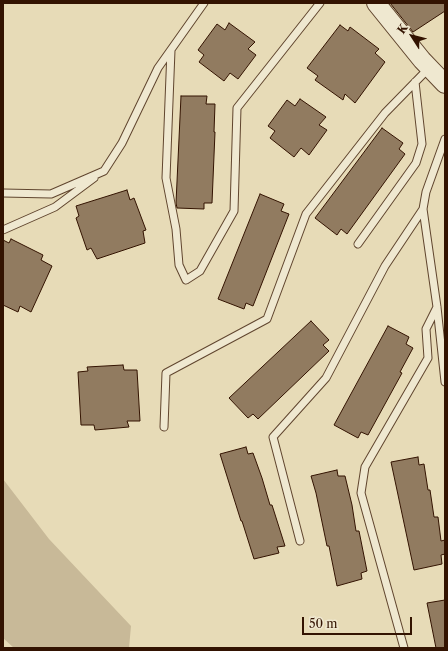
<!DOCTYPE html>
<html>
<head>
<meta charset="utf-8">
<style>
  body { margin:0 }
  #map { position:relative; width:448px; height:651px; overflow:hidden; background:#e7dbb7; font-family:"Libre Caslon Text",serif }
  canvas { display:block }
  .frame { position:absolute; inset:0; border:4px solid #331301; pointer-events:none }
  .north { position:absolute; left:392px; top:16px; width:40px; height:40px; -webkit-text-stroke:3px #efe8d0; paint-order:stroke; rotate:306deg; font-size:11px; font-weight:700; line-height:16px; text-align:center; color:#331301 }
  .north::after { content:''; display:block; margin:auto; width:14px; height:18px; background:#331301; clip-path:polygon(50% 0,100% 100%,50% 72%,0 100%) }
  .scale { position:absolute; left:302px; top:617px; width:110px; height:18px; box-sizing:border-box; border:2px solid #331301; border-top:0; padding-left:5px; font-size:12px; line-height:14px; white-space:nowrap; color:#331301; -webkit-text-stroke:3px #efe8d0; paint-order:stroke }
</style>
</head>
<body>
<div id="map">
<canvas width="448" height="651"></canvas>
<div class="frame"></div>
<div class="north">K</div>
<div class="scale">50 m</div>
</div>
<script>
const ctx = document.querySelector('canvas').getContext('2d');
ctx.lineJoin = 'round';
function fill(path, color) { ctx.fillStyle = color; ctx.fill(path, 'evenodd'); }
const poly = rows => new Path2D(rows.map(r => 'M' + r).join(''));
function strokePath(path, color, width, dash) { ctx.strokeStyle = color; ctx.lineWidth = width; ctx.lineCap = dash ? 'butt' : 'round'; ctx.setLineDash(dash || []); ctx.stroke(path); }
const green = poly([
  [3,479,49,539,131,626,129,648,14,648,3,638]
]);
const building = poly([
  [390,3,445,3,445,11,413,32,390,3],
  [229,23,255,42,248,49,256,55,238,79,230,73,224,81,199,62,204,55,198,50,217,24,225,30,229,23],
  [340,25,348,31,350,27,379,49,375,53,385,62,355,103,345,94,343,100,315,80,318,76,307,68,340,25],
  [181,96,207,96,206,104,215,104,214,132,215,132,212,203,204,203,204,209,177,208,176,203,181,96],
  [300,99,326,117,319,125,327,130,309,155,301,148,294,157,270,138,275,131,268,126,287,100,295,106,300,99],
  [382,128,403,143,399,149,405,154,347,234,341,229,337,235,315,218,382,128],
  [127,190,130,200,134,198,146,230,143,231,145,243,97,259,91,248,87,250,76,218,79,216,76,206,127,190],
  [260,194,284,204,281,211,289,214,253,306,246,303,244,309,218,299,260,194],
  [11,239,43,255,41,260,52,266,31,312,20,306,18,312,3,305,3,240,9,243,11,239],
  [311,321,329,340,323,345,329,351,258,419,253,414,248,418,229,398,311,321],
  [388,326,409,337,406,344,413,348,400,372,402,373,368,435,361,432,358,438,334,425,388,326],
  [123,365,124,370,137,370,140,421,127,421,129,427,95,430,94,425,81,425,78,372,88,371,87,367,123,365],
  [246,447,248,454,253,453,262,478,270,505,272,505,285,546,277,547,279,553,254,559,242,521,241,521,220,454,246,447],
  [418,457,419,465,424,464,428,490,430,490,434,517,438,517,441,541,445,540,445,554,441,555,442,564,414,570,391,462,418,457],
  [337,470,338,476,345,476,352,505,356,531,359,531,367,571,361,573,362,579,337,586,329,546,327,546,316,493,311,476,337,470],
  [445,600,445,648,436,648,427,603,445,600]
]);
const service = poly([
  [171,50,166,178,176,229,179,265,186,280,200,271,234,211,237,108,320,3],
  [445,139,426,192,423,209,437,307,445,382],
  [3,193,51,194,104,171,122,143,158,68,204,3],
  [3,230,55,207,94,178],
  [358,244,416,163,422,144,415,82],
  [164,427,166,373,267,319,306,214,385,113,429,68],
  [300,541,273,437,326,378,385,266,423,209],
  [404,648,361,493,365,467,428,358,426,329,437,307]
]);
const tertiary = poly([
  [376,3,422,60,445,84]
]);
fill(green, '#c8b998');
fill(building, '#917b60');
strokePath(building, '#331301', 1);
strokePath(service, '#60452e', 9);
strokePath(tertiary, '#60452e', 20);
strokePath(service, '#efe8d0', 7);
strokePath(tertiary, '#efe8d0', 18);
</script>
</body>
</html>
